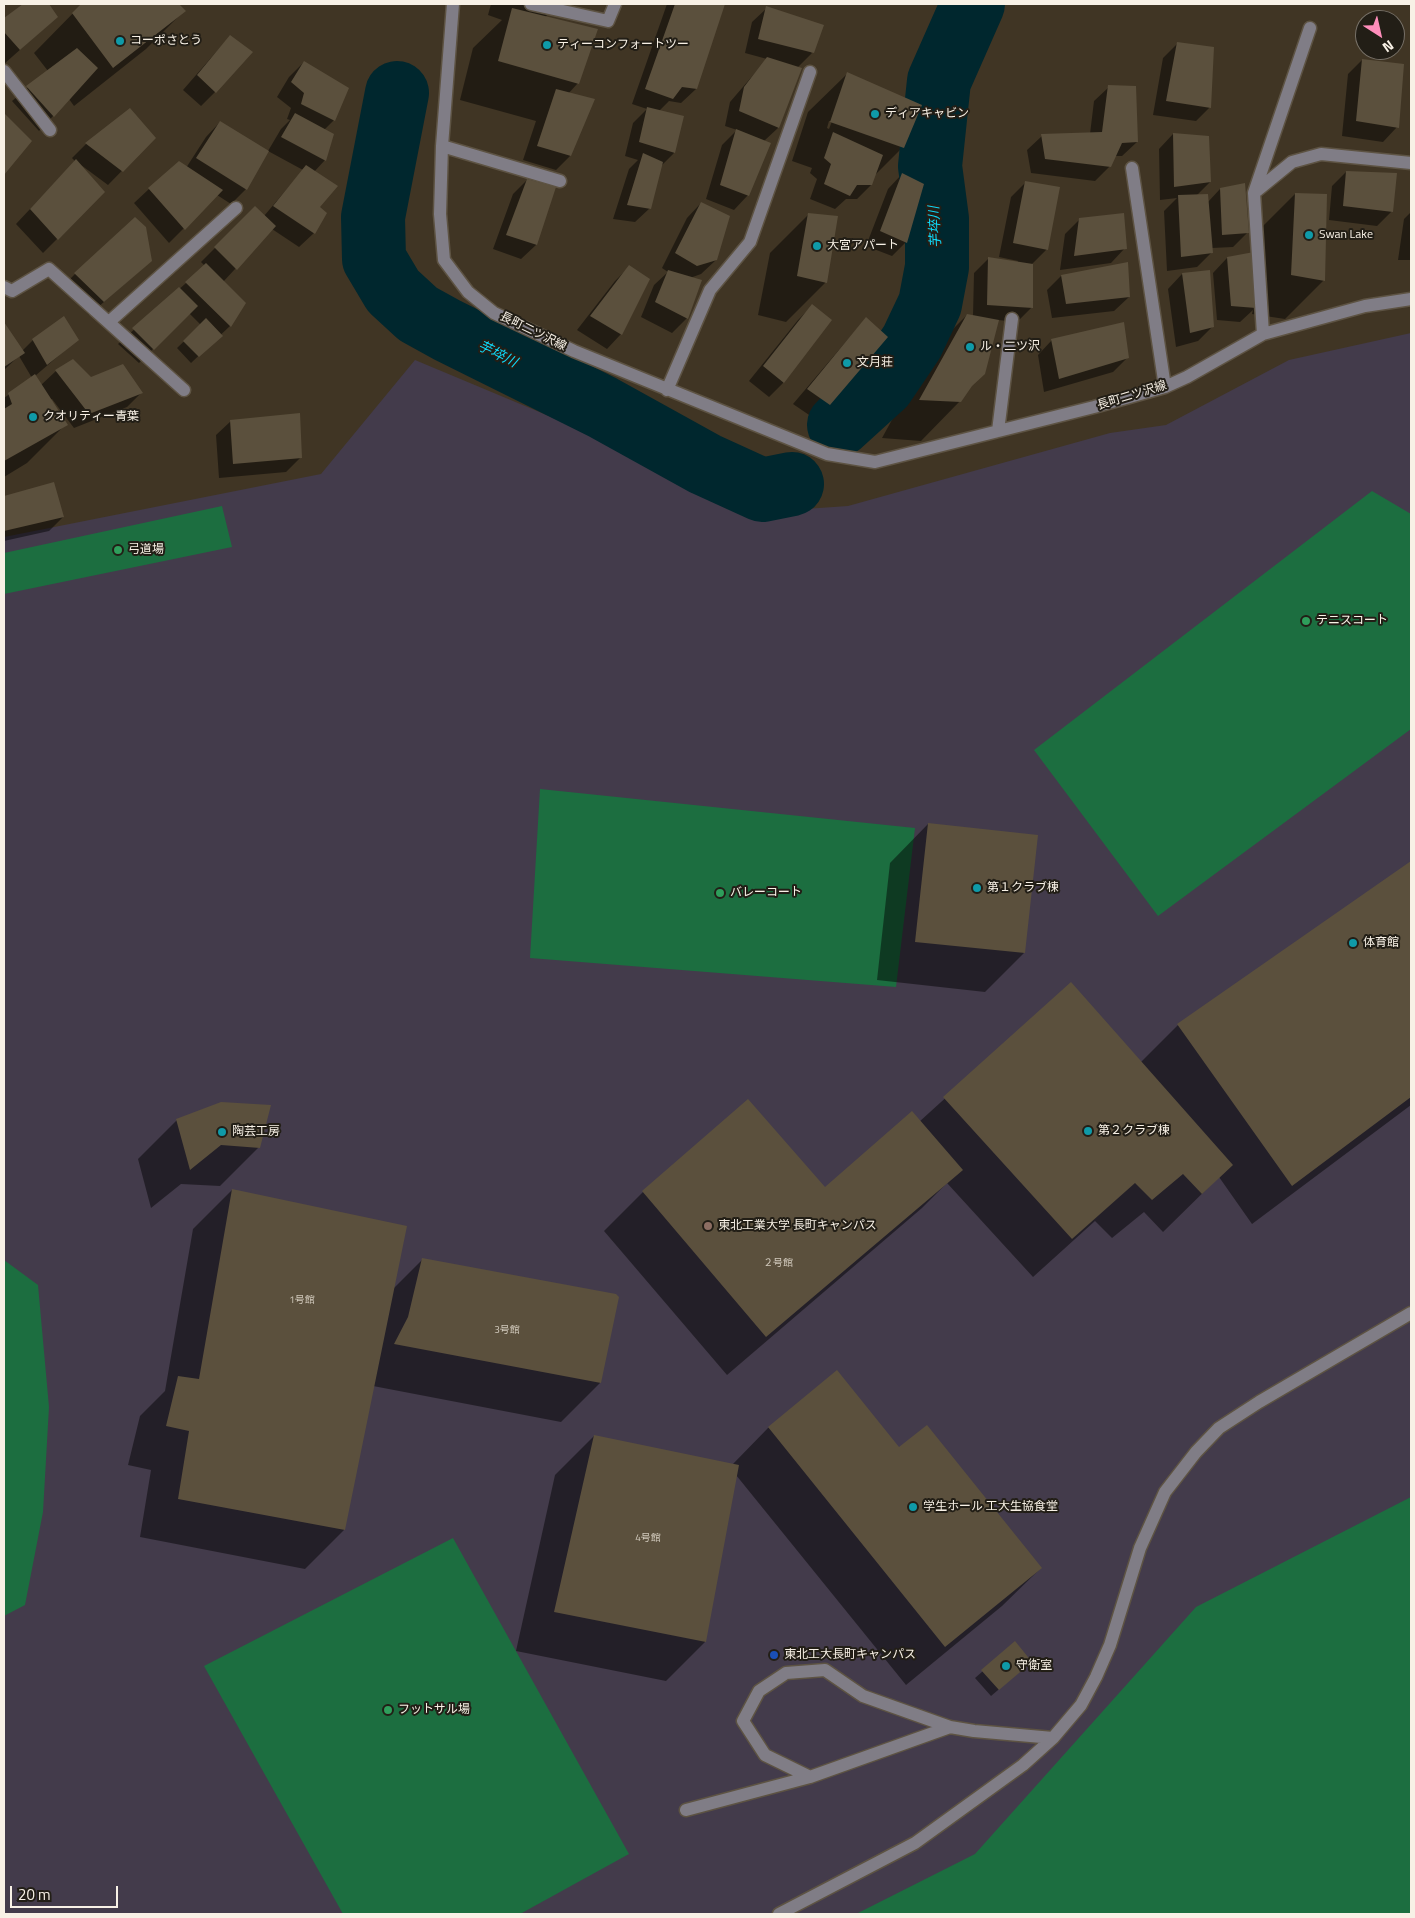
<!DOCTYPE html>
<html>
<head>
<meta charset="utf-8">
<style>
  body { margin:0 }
  #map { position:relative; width:1415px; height:1918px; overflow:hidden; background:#403524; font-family:"Titillium Web",sans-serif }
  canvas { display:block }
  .frame { position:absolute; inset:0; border:5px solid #f8f1e6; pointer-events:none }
  .north { position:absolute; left:1355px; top:10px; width:50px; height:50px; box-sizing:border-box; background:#221e16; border:1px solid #787269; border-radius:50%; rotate:145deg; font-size:14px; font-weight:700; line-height:20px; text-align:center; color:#f8f1e6 }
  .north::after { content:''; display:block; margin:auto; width:18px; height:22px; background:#ff8ebb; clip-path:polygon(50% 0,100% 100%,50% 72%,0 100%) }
  .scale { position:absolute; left:10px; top:1886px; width:108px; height:22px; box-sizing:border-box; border:2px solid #f8f1e6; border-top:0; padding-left:6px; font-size:15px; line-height:18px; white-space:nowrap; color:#f8f1e6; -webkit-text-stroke:4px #221e16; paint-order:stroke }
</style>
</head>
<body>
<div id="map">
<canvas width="1415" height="1918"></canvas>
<div class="frame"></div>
<div class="north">N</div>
<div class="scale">20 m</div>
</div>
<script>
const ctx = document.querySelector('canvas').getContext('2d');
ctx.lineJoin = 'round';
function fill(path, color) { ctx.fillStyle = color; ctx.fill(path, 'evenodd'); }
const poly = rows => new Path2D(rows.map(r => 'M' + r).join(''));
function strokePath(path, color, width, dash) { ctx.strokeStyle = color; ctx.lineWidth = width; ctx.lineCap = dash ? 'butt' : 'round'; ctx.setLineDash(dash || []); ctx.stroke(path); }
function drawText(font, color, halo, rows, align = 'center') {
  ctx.font = font + ' "Titillium Web","Noto Sans JP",sans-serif'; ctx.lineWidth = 4; ctx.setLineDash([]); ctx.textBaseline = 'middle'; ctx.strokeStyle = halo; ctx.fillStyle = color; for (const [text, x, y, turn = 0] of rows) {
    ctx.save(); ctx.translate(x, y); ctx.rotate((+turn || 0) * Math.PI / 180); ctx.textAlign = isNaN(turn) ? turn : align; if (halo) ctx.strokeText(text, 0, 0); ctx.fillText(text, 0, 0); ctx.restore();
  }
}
const education = poly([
  [1411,333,1411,1914,4,1914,4,537,321,474,415,360,776,511,848,506,1110,433,1166,425,1289,360]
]);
const green = poly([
  [1372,491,1411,514,1411,729,1158,916,1034,750],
  [222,506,232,547,4,594,4,553],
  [540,789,915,828,896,987,530,958],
  [4,1260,38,1285,49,1407,43,1512,25,1605,4,1616],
  [1411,1497,1411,1914,856,1914,975,1854,1196,1607],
  [453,1538,629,1854,520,1914,343,1914,204,1666]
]);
const shadow = poly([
  [25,4,47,4,57,17,4,64,4,20],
  [82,4,177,4,184,11,146,49,74,106,69,99,39,131,12,101,48,71,34,53],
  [491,4,559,4,545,17,578,83,568,94,570,156,556,170,523,160,536,121,460,100,473,48,502,20,488,15],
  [667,4,724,4,696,89,681,103,669,101,659,111,683,117,674,153,661,166,650,208,635,222,613,219,629,169,638,160,625,156,633,123,647,109,632,104],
  [767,8,812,53,797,68,800,69,778,128,764,141,748,195,734,210,706,199,722,145,737,130,725,126,730,102,767,59,745,53,752,22],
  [230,36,215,92,201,106,183,90],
  [1177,44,1210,107,1196,121,1153,115,1163,58],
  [1362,60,1397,127,1383,142,1342,136,1348,74],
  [304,62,334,120,324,130,325,160,314,172,318,207,314,233,299,247,272,229,223,282,230,326,191,363,177,348,201,325,189,313,139,363,118,344,205,266,201,262,255,208,264,216,303,170,268,151,281,129,290,120,287,119,291,108,277,97,289,77],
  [847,74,903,147,874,176,871,185,857,199,846,199,835,209,810,199,817,179,810,173,812,168,792,161,808,112],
  [829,121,832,121,829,129,827,128],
  [1109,87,1137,142,1122,156,1114,156,1110,166,1095,181,1031,173,1027,150,1042,136,1090,134,1094,101],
  [130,110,154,138,108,185,81,165,104,192,43,253,16,224,75,161,72,158,86,144],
  [4,115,31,141,4,173],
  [220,122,267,151,246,189,231,204,217,195,169,243,134,203,149,189,186,168,206,137],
  [1173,134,1210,182,1196,196,1208,202,1220,189,1248,232,1233,247,1212,248,1212,252,1197,267,1167,271,1164,211,1177,198,1160,200,1159,149],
  [1346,172,1392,211,1377,226,1329,220,1332,186],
  [902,174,906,242,892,256,866,246,888,189],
  [527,180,555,188,536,245,521,259,493,249,513,194],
  [1025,183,1059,188,1046,250,1032,264,1032,307,1017,322,998,320,968,390,960,401,921,441,882,438,928,354,967,315,973,316,974,273,988,259,1017,263,1018,261,999,257,1011,197],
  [1295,194,1324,280,1285,319,1252,314,1253,310,1240,322,1217,320,1213,273,1227,258,1253,254,1256,233],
  [701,203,716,260,701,274,690,278,687,318,672,333,641,317,654,285,668,272,662,268,687,218],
  [1411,212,1411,260,1398,260,1404,219],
  [809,214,836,217,825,283,786,322,758,315,770,253],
  [1080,219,1125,248,1111,263,1060,270,1065,234],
  [151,261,89,315,61,288,75,274],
  [629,267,621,334,607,349,577,330,615,281],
  [1182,274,1213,326,1198,341,1176,347,1168,289],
  [1061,276,1129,297,1114,311,1052,318,1047,290],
  [812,306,830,320,783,383,769,397,749,381,798,320],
  [866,318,886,337,815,419,793,404],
  [4,324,22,351,33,340,77,340,35,376,41,385,56,371,141,393,127,407,74,428,52,399,50,400,66,424,27,463,4,477,4,398,32,378,19,356,4,370],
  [1052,340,1127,358,1113,372,1044,392,1038,355],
  [231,421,300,458,286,472,219,478,216,435],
  [53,484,63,517,49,531,4,541,4,498],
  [928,824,1024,953,985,992,877,980,890,863],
  [1411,863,1411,1105,1252,1224,1219,1177,1163,1232,1144,1212,1112,1238,1095,1221,1033,1277,947,1183,922,1208,727,1375,604,1231,643,1192,825,1189,919,1122,1071,984,1141,1062,1178,1025],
  [177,1120,259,1147,220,1186,181,1184,151,1208,138,1159],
  [232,1190,393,1289,422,1260,617,1297,600,1383,561,1422,373,1386,344,1530,305,1569,140,1537,151,1470,128,1465,140,1416,165,1391,193,1229],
  [837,1372,899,1449,1041,1568,1002,1606,906,1685,736,1475,705,1642,666,1681,516,1651,555,1475,594,1436,732,1465,768,1428],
  [1015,1643,1024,1668,991,1696,975,1678]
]);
const river = poly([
  [397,93,373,217,374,259,393,291,418,314,447,330,602,407,705,464,762,490,792,484],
  [839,425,883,385,912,342,930,304,937,267,937,219,930,166,939,81,973,4]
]);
const building = poly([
  [23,4,49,4,58,17,20,50,4,32,4,18],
  [81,4,179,4,186,11,113,68,72,13],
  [675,4,725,4,697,89,682,87,673,99,645,89],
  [766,6,824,25,814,53,758,39],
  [512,8,598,29,579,84,498,61],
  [230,35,253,52,216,93,197,75],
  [1177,42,1214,47,1211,108,1166,101],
  [77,48,98,68,54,117,26,86],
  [767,57,802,68,779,128,739,111,744,87],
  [1362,59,1404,64,1399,128,1356,121],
  [304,61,349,88,335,121,301,104,304,93,291,82],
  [847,72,922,105,904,148,830,122],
  [1108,85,1136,86,1138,142,1122,143,1111,167,1045,159,1041,134,1102,132],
  [556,89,595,99,571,156,537,146],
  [647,107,684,116,675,153,639,142],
  [130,108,156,138,123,172,85,143],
  [4,113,32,141,4,175],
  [295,113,334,134,326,161,281,137],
  [220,121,269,151,247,190,196,158],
  [736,129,771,143,749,196,720,185],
  [833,132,883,155,872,185,857,185,850,196,824,184,831,164,824,158],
  [1173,133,1209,136,1211,182,1174,187],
  [643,153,663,162,651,209,627,205],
  [76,159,105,192,58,240,30,209],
  [179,161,223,190,185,230,148,188],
  [306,165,338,186,320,207,327,213,315,234,273,206],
  [1346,171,1397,173,1393,212,1343,206],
  [902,173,924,184,907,243,880,231],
  [527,179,556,187,537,245,506,235],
  [1025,181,1060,187,1048,250,1013,243],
  [1245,183,1249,233,1222,235,1220,188],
  [1295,193,1327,194,1325,281,1291,275],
  [1208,194,1213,253,1181,257,1178,195],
  [701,202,730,216,717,260,697,266,675,253],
  [255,206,276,226,237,270,214,247],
  [808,213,838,216,827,283,797,276],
  [1124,213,1127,249,1074,256,1079,218],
  [135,217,146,227,152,261,104,302,74,273],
  [1254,252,1256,308,1231,306,1227,257],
  [988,257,1033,264,1033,308,987,305],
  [1128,262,1130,297,1066,304,1061,275],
  [206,263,246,303,231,327,185,282],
  [629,265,650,279,622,335,590,316],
  [668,270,702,280,688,319,655,302],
  [1210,270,1214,327,1190,333,1182,273],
  [179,287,198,306,154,350,132,328],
  [812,304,832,320,784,383,763,366],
  [967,314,999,320,985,374,972,386,961,402,919,400],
  [64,316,79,340,47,365,32,339],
  [866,317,888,337,830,405,807,389],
  [206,318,223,336,199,357,183,341],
  [4,322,25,353,4,367],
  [1124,322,1129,358,1059,379,1051,339],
  [73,359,91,377,123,364,143,393,89,414,55,370],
  [35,374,68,425,4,461,4,409,12,404,8,393],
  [300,413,302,458,233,464,230,420],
  [54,482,64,517,4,531,4,496],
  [928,823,1038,835,1025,953,915,942],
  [1411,861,1411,1097,1292,1186,1177,1024],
  [1071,982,1233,1165,1202,1194,1183,1174,1152,1200,1135,1183,1072,1239,943,1097],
  [748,1099,825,1187,912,1111,963,1170,766,1337,642,1191],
  [221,1102,271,1105,260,1148,221,1145,190,1170,176,1119],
  [232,1189,407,1226,345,1530,178,1499,189,1431,166,1426,178,1376,199,1379],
  [422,1258,616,1294,619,1297,601,1383,394,1344,408,1317],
  [837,1370,899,1447,927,1425,1042,1568,945,1647,768,1427],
  [594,1435,739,1465,706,1642,554,1612],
  [1015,1641,1032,1662,999,1690,981,1670]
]);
const minor = poly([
  [453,4,442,146,440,214,444,260,468,292,494,313,574,351,827,454,875,462,1094,407,1165,387,1187,377,1263,334,1365,306,1411,299],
  [531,4,608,21,615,4],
  [4,71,50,130],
  [442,146,560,181],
  [1132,168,1165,387],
  [1254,193,1292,162,1321,154,1411,163],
  [4,287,12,291,49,269,184,390],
  [109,322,236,208],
  [1263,334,1254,193,1310,28],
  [667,390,710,290,750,242,810,72],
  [998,431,1012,319],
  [810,1777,765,1755,743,1721,759,1691,786,1673,825,1670,863,1696,950,1727,974,1731,1053,1738],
  [686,1810,810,1777,950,1727],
  [779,1914,915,1843,1023,1765,1053,1738,1081,1705,1096,1677,1110,1645,1140,1548,1165,1492,1196,1452,1219,1428,1259,1402,1411,1313]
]);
const markers = [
  [120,41,5,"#0f9aa8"],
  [547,45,5,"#0f9aa8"],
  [875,114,5,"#0f9aa8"],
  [1309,235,5,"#0f9aa8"],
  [817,246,5,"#0f9aa8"],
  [970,347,5,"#0f9aa8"],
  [847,363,5,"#0f9aa8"],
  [33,417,5,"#0f9aa8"],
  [118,550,5,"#2e9e5b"],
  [1306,621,5,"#2e9e5b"],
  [977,888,5,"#0f9aa8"],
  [720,893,5,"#2e9e5b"],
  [1353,943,5,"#0f9aa8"],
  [1088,1131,5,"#0f9aa8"],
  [222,1132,5,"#0f9aa8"],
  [708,1226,5,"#8d6e63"],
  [913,1507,5,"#0f9aa8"],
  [774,1655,5,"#1a4fb4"],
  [1006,1666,5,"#0f9aa8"],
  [388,1710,5,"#2e9e5b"]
];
const numberNames = [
  ["２号館",778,1264],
  ["1号館",302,1301],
  ["3号館",507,1331],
  ["4号館",648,1539]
];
const poiNames = [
  ["コーポさとう",130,41],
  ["ティーコンフォートツー",557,45],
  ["ディアキャビン",885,114],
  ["Swan Lake",1319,235],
  ["大宮アパート",827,246],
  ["ル・二ツ沢",980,347],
  ["文月荘",857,363],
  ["クオリティー青葉",43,417],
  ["弓道場",128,550],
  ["テニスコート",1316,621],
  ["第１クラブ棟",987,888],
  ["バレーコート",730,893],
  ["体育館",1363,943],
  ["第２クラブ棟",1098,1131],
  ["陶芸工房",232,1132],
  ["東北工業大学 長町キャンパス",718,1226],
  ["学生ホール 工大生協食堂",923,1507],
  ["東北工大長町キャンパス",784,1655],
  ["守衛室",1016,1666],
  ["フットサル場",398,1710]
];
const streetNames = [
  ["長町二ツ沢線",533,332,26],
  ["長町二ツ沢線",1132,396,-17]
];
const waterNames = [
  ["芋埣川",936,227,-93],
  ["芋埣川",497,355,26]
];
fill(education, '#433b4b');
fill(green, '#1c6e40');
fill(shadow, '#0007');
strokePath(river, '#00272e', 64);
fill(building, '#5b503d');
strokePath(minor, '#5d5343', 15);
strokePath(minor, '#807d86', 12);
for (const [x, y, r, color] of markers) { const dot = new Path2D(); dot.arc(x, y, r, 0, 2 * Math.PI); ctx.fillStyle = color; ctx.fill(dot); strokePath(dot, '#221e16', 2); }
drawText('10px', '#d1c9bc', null, numberNames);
drawText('12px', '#f8f1e6', '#221e16', poiNames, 'left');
drawText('12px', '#f8f1e6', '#221e16', streetNames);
drawText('italic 14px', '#0ed9f9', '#221e16', waterNames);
</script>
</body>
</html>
